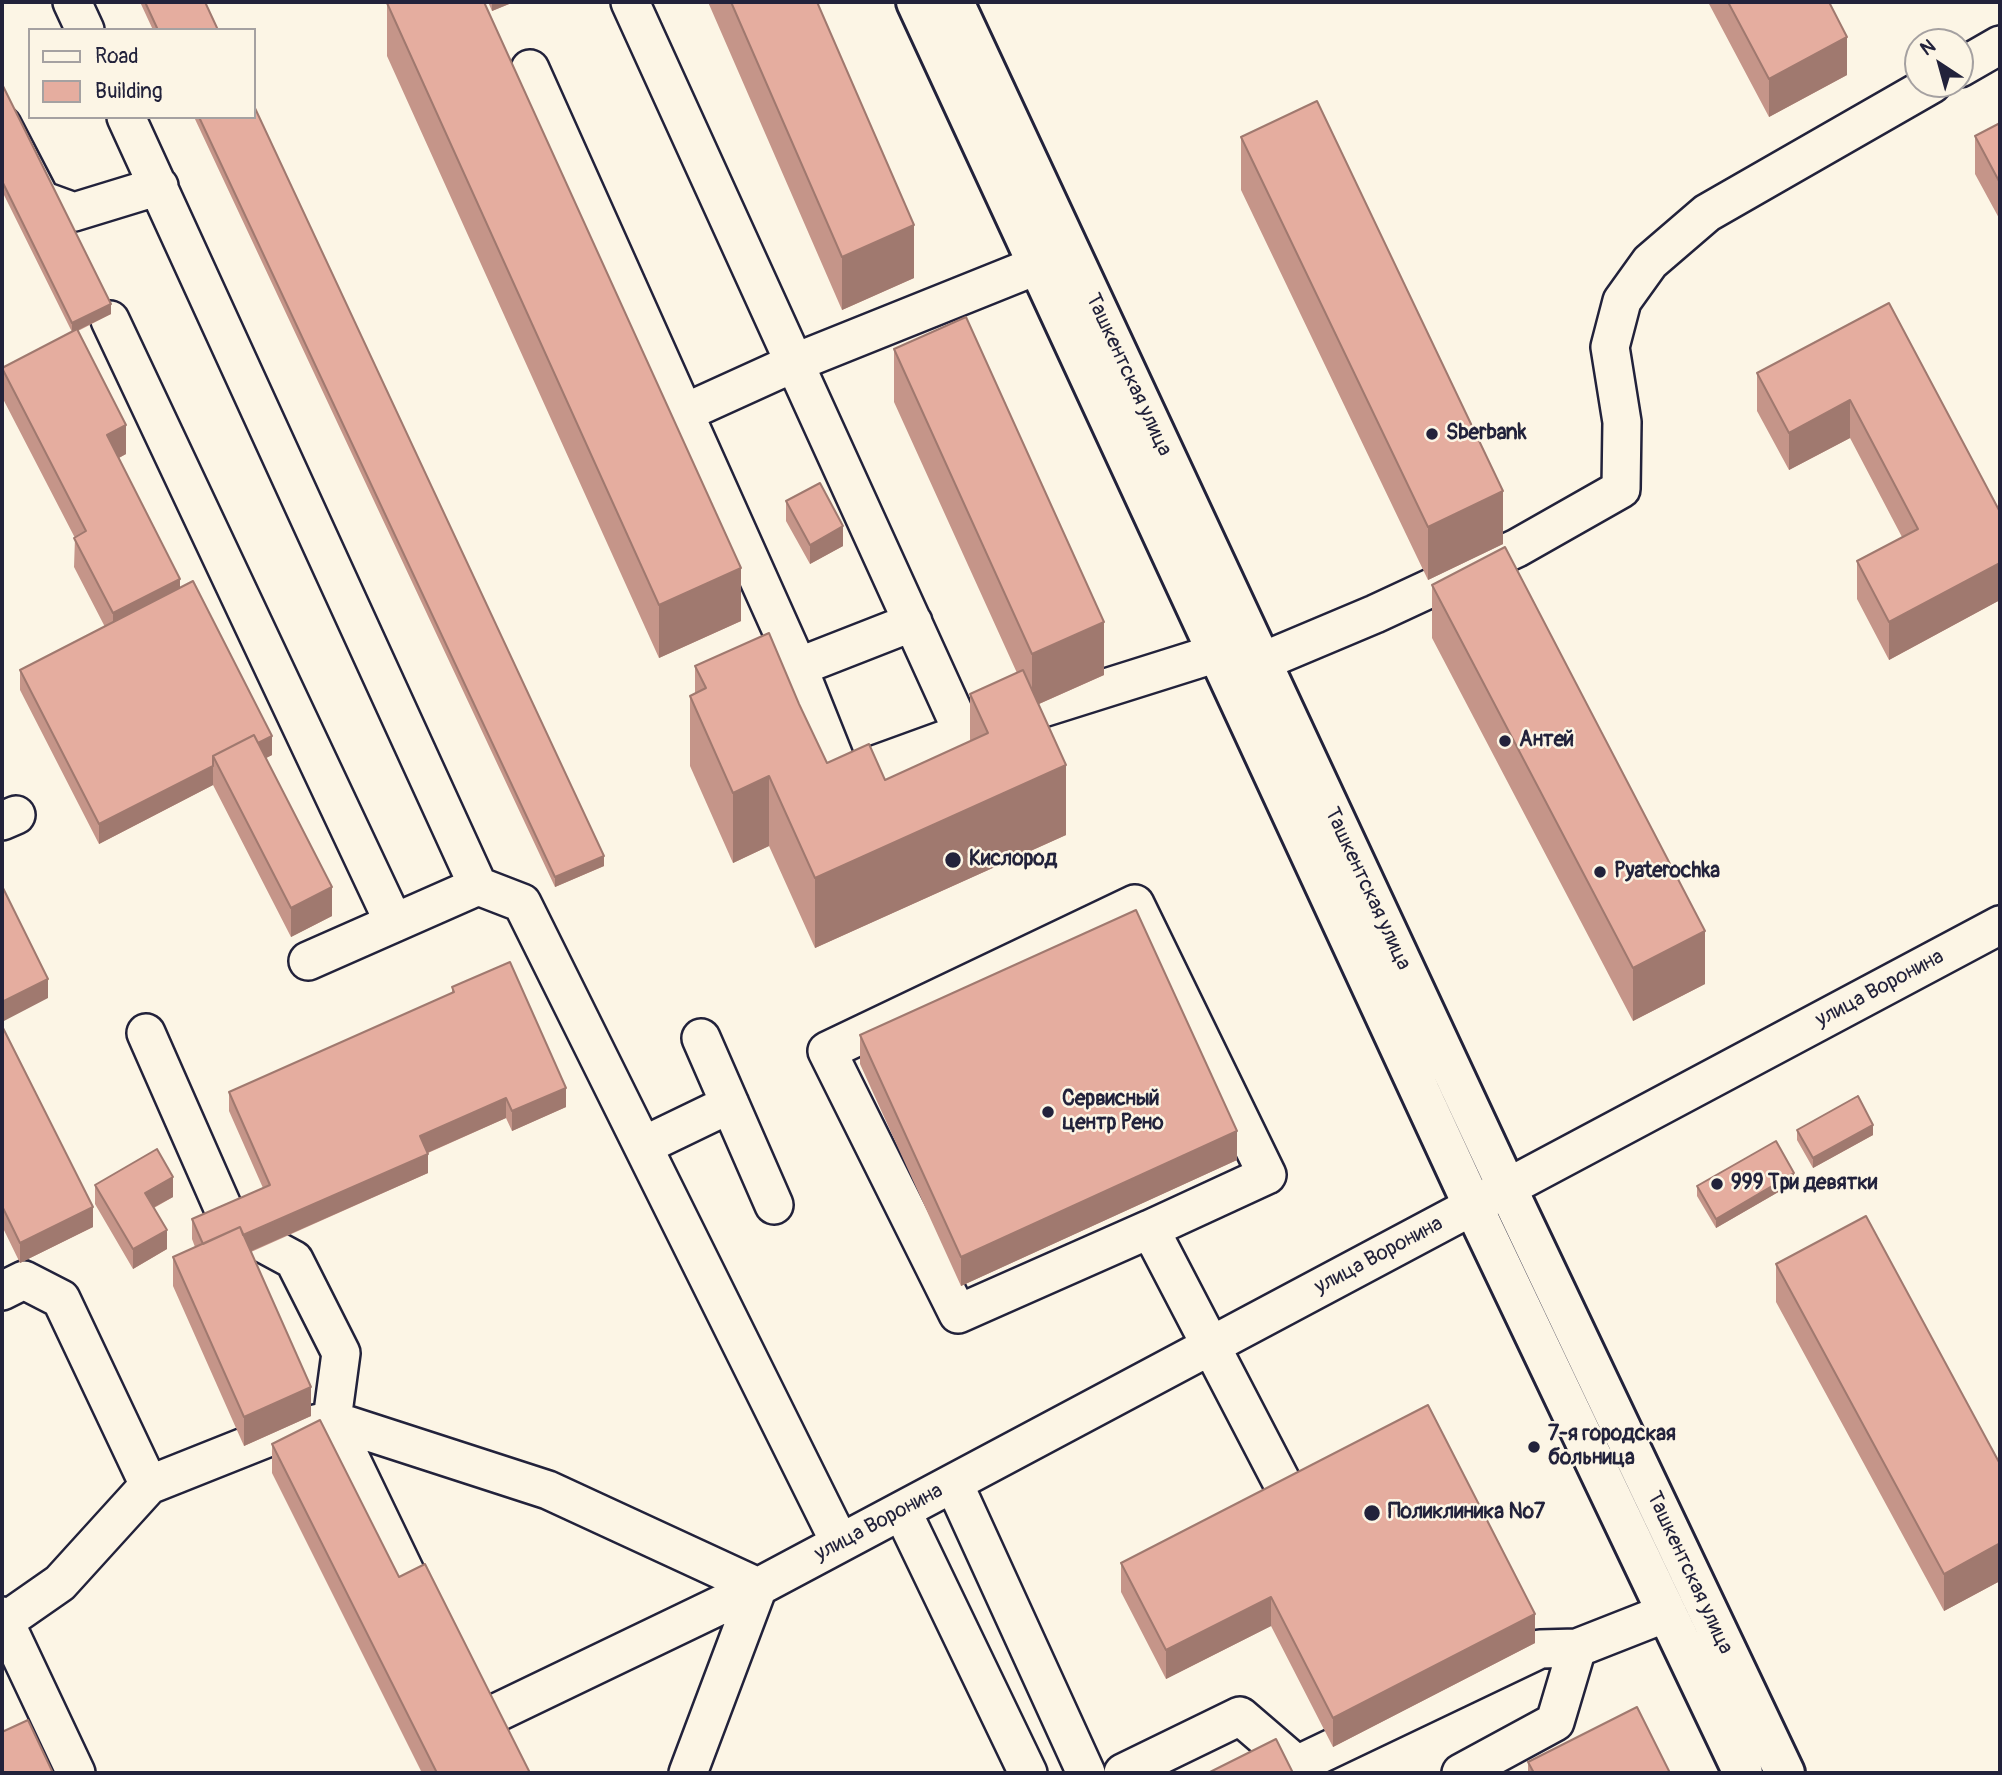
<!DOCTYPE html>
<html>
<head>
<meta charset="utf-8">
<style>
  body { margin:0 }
  #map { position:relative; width:2002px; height:1775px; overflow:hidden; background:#fcf5e5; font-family:Pangolin,sans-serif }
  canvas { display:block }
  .frame { position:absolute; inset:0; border:4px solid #22223b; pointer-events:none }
  .legend { position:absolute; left:28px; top:28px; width:228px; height:91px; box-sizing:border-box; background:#fcf5e5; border:2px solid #a5a1a1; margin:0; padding:9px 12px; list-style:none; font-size:21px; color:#22223b }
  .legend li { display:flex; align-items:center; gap:14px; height:35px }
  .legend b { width:35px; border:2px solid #a5a1a1 }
  .north { position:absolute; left:1904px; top:28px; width:70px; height:70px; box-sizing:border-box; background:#fcf5e5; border:2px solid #a5a1a1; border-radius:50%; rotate:324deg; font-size:19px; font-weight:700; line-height:28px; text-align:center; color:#22223b }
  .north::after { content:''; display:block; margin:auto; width:24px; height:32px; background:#22223b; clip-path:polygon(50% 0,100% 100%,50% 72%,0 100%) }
</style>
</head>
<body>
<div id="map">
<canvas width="2002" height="1775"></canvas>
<div class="frame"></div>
<ul class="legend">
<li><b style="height:9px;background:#fcf5e5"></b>Road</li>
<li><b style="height:19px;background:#e5ad9f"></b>Building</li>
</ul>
<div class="north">N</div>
</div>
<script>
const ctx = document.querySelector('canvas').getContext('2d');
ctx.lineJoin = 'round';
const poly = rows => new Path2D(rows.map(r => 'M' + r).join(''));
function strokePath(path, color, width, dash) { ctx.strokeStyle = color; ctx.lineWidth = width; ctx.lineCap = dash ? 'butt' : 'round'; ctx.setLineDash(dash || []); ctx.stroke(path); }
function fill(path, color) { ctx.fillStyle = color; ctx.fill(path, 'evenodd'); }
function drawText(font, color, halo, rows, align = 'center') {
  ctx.font = font + ' Pangolin,sans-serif'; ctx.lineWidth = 5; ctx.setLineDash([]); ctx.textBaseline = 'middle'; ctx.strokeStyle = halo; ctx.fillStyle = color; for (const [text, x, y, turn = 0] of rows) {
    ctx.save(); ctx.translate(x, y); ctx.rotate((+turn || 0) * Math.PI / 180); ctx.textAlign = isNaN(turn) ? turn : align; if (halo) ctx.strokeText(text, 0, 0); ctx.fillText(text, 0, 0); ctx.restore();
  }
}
const minor = poly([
  [72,2,85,30],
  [630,2,963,733],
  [1960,68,2000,45],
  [530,69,798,667,842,777,963,733,1217,653],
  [126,117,478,886,522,903,840,1543],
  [2,125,41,200,74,212,159,186],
  [110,320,394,923],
  [684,413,794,363,1038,265],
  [1261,662,1375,614,1517,548,1621,489,1622,422,1610,347,1622,301,1650,262,1707,213,1932,84],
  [798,667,913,622],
  [2,821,16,815],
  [308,961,478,886],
  [701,1038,774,1205],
  [643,1146,730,1104],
  [1150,1229,958,1314,827,1051,1135,904,1267,1175,1150,1229,1288,1494],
  [2,1291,24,1280,61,1299,149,1485],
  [954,1484,1086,1773],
  [902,1511,1028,1773],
  [408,1578,332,1420,548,1490,758,1587],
  [2,1616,76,1773],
  [4,1622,60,1583,149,1485,282,1432,332,1420,341,1353,294,1260,231,1226,146,1033],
  [469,1726,758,1587,2000,925],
  [688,1773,758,1587],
  [1123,1773,1240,1716,1297,1765,1540,1649,1577,1648],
  [1461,1773,1555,1722,1577,1648,1666,1613]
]);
const major = poly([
  [916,2,1473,1206,1743,1773],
  [954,2,1507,1188,1785,1773]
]);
const wall = poly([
  [140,2,205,2,218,30,153,30],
  [488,2,514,2,492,11],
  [708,2,817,2,914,278,842,310],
  [1708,2,1829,2,1847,75,1769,117],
  [387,3,741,621,659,658,387,56],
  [2,84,111,314,78,331,126,454,119,458,180,588,272,755,266,758,332,916,291,937,213,785,99,844,20,690,20,670,105,627,74,567,75,538,2,397,2,368,72,332,2,191],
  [194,117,254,117,604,866,555,887],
  [2000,123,2000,220,1975,174,1975,136],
  [1241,137,1503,544,1428,580,1241,190],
  [1889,303,2000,512,2000,600,1889,660,1857,599,1857,561,1902,537,1850,438,1789,470,1757,411,1757,373],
  [894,349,1104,675,1039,704,1066,835,815,948,769,846,733,863,690,766,690,696,695,693,695,666,799,704,827,763,885,780,970,741,970,694,1017,673,894,402],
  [786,501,843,546,810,564,786,521],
  [1432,585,1705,984,1633,1021,1432,638],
  [452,987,566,1107,512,1131,506,1118,428,1153,428,1173,251,1252,311,1416,244,1446,173,1286,173,1257,195,1247,192,1239,192,1219,263,1188,229,1111,229,1092,452,993],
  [2,1026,93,1227,20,1263,2,1226],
  [860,1035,1237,1160,961,1286,860,1064],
  [1797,1130,1873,1135,1813,1168,1797,1140],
  [1794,1183,1716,1228,1697,1196,1697,1186],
  [95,1185,173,1197,154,1208,167,1249,133,1269,95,1204],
  [1776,1264,2000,1464,2000,1581,1944,1611,1776,1302],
  [272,1444,399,1577,530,1773,422,1773,272,1473],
  [1121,1563,1535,1643,1333,1747,1271,1626,1166,1679,1121,1592],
  [1528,1762,1670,1773,1528,1773]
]);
const shadedWall = poly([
  [492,2,514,2,492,11],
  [1847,37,1847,75,1769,117,1769,79],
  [914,225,914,278,842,310,842,257],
  [111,304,111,314,72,333,72,323],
  [1850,400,1850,438,1789,470,1789,433],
  [126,425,126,454,107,464,107,435],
  [1503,491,1503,544,1428,580,1428,527],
  [843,526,843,546,810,564,810,545],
  [2000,563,2000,600,1889,660,1889,622],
  [741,568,741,621,659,658,659,605],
  [180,579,180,608,113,642,113,613],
  [1104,622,1104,675,1032,707,1032,654],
  [272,736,272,755,225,779,217,764],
  [1066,765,1066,835,815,948,815,878],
  [213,766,213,785,99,844,99,824],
  [769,776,769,846,733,863,733,793],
  [604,856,604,866,555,887,555,877],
  [332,887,332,916,291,937,291,908],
  [1705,931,1705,984,1633,1021,1633,968],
  [48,979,48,998,2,1022,2,1002],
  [566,1088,566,1107,512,1131,512,1111],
  [506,1098,506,1118,420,1156,420,1136],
  [1873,1125,1873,1135,1813,1168,1813,1158],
  [1237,1131,1237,1160,961,1286,961,1257],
  [428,1154,428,1173,206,1271,206,1252],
  [1794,1173,1794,1183,1716,1228,1716,1219],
  [173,1177,173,1197,145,1212,145,1193],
  [93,1207,93,1227,20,1263,20,1243],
  [167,1230,167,1249,133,1269,133,1249],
  [311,1387,311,1416,244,1446,244,1417],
  [2000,1543,2000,1581,1944,1611,1944,1574],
  [1271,1597,1271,1626,1166,1679,1166,1650],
  [1535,1614,1535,1643,1333,1747,1333,1718]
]);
const building = poly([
  [145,2,205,2,218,30,158,30,145,2],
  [390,2,484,2,741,568,659,605,387,3,390,2],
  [731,2,817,2,914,225,842,257,731,2],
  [1728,2,1829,2,1847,37,1769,79,1728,2],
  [2,84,111,304,72,323,2,181,2,84],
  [1317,101,1503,491,1428,527,1241,137,1317,101],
  [254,106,604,856,555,877,199,117,254,117,254,106],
  [2000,123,2000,183,1975,136,2000,123],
  [1889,303,2000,512,2000,563,1889,622,1857,561,1918,529,1850,400,1789,433,1757,373,1889,303],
  [966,317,1104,622,1032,654,894,349,966,317],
  [77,329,126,425,107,435,180,579,113,613,74,538,86,531,2,368,77,329],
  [820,483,843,526,810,545,786,501,820,483],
  [1505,547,1705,931,1633,968,1432,585,1505,547],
  [193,581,272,736,258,743,254,735,213,756,213,766,99,824,20,670,193,581],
  [769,633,799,704,827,763,869,744,885,780,988,733,970,694,1023,670,1066,765,815,878,769,776,733,793,690,696,706,688,695,666,769,633],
  [254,735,332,887,291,908,213,756,254,735],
  [2,886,48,979,2,1002,2,886],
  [1136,910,1237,1131,961,1257,860,1035,1136,910],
  [510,962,566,1088,512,1111,506,1098,420,1136,428,1154,243,1235,240,1227,203,1244,192,1219,270,1185,229,1092,454,992,452,987,510,962],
  [2,1026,93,1207,20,1243,2,1206,2,1026],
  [1858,1096,1873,1125,1813,1158,1797,1130,1858,1096],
  [1776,1141,1794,1173,1716,1219,1697,1186,1776,1141],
  [157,1149,173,1177,145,1193,167,1230,133,1249,95,1185,157,1149],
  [1866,1216,2000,1464,2000,1543,1944,1574,1776,1264,1866,1216],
  [240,1227,311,1387,244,1417,173,1257,240,1227],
  [1428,1405,1535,1614,1333,1718,1271,1597,1166,1650,1121,1563,1428,1405],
  [320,1420,399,1577,425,1564,530,1773,437,1773,272,1444,320,1420],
  [1637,1707,1670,1773,1534,1773,1528,1762,1637,1707],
  [28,1720,53,1773,2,1773,2,1732,28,1720],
  [1276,1739,1293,1773,1208,1773,1276,1739]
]);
const markers = [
  [1432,434,7,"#22223b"],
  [1505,741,7,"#22223b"],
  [953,860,9,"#22223b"],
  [1600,872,7,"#22223b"],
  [1048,1112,7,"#22223b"],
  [1717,1184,7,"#22223b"],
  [1534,1447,7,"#22223b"],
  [1372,1513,9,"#22223b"]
];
const streetNames = [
  ["Ташкентская улица",1128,375,65],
  ["Ташкентская улица",1367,889,65],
  ["улица Воронина",1880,989,-28],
  ["улица Воронина",1379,1256,-28],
  ["улица Воронина",879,1523,-28],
  ["Ташкентская улица",1689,1573,65]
];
const poiNames = [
  ["Sberbank",1446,434],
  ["Антей",1519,741],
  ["Кислород",969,860],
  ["Pyaterochka",1614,872],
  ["Сервисный",1062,1100],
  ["центр Рено",1062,1124],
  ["999 Три девятки",1731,1184],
  ["7-я городская",1548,1435],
  ["больница",1548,1459],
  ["Поликлиника №7",1388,1513]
];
strokePath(minor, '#22223b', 42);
strokePath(major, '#22223b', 44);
strokePath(minor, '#fcf5e5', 37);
strokePath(major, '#fcf5e5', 38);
fill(wall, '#c59589');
fill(shadedWall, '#a0796f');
fill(building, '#e5ad9f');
strokePath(building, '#a0796f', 2);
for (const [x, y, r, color] of markers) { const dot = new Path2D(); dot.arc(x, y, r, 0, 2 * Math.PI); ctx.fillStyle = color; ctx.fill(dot); strokePath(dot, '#fcf5e5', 2.5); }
drawText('21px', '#22223b', '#fcf5e5', streetNames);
drawText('bold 21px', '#22223b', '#fcf5e5', poiNames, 'left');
</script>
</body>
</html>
